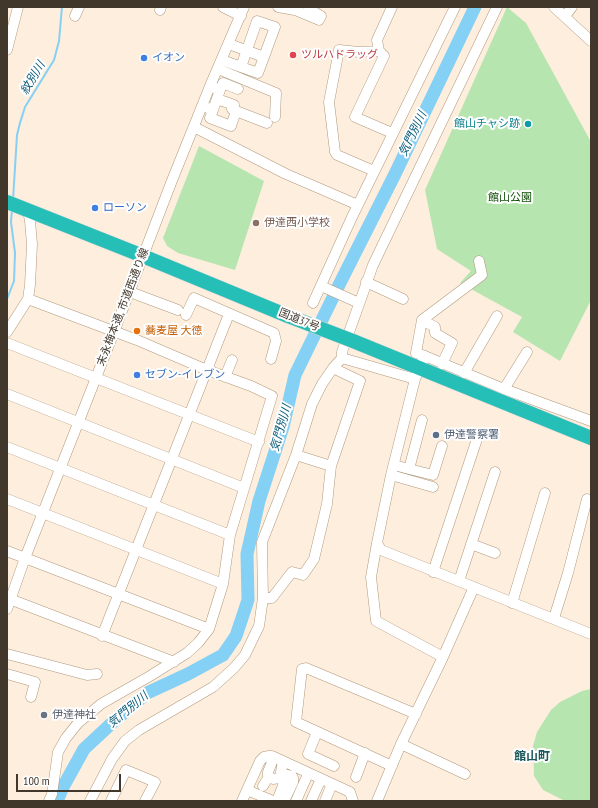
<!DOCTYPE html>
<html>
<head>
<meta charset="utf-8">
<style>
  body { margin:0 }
  #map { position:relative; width:598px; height:808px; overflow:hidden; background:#feeedd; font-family:"PT Sans Narrow",sans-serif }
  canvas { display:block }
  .frame { position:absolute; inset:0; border:8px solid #41372b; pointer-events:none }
  .scale { position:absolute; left:16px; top:774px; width:105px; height:18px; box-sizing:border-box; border:2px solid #41372b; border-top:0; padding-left:5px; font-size:12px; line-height:14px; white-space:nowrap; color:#41372b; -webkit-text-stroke:3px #fefefe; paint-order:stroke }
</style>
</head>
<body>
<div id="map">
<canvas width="598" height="808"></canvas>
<div class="frame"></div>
<div class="scale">100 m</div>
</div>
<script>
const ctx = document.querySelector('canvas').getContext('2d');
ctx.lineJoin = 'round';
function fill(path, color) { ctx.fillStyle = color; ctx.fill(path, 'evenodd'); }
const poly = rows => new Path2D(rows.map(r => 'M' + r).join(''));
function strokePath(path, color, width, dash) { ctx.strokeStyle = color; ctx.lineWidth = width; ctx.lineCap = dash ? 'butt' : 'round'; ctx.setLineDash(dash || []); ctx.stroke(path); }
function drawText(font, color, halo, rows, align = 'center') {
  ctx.font = font + ' "PT Sans Narrow","Noto Sans JP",sans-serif'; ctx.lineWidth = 4; ctx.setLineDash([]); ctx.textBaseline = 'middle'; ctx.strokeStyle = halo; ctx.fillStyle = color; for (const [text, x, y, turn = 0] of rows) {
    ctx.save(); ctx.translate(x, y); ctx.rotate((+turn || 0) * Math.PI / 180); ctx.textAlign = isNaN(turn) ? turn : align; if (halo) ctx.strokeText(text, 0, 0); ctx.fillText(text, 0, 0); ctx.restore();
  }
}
const green = poly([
  [507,7,526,23,591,142,591,300,560,361,513,332,522,317,460,283,471,271,437,249,425,190],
  [199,146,264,181,235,270,178,253,167,246,163,238],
  [591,689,591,801,565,801,543,790,534,776,533,746,537,732,551,710,560,702,582,691]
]);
const stream = poly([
  [13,200,17,135,20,123,25,107,54,60,59,41,62,7],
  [7,299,14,281,15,253,11,222,12,210]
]);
const river = poly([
  [57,801,63,787,84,749,113,722,147,693,188,674,223,655,236,636,248,600,247,554,259,501,283,427,295,375,340,283,395,174,475,7]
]);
const minor = poly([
  [223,7,241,16],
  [278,7,295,10,319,20,321,16,309,9,310,7],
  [554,7,591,41],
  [160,10,161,7],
  [75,16,79,7],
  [565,16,572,7],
  [229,44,264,57],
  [7,50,18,7],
  [379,51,377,40,392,7],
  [222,60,241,67,257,21,275,27,258,73,241,67],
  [218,69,276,93,275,117],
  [210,86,220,90,223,83,238,89],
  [217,99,234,105,232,109,236,111],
  [208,108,213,110,220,90],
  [213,110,210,118,231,126,236,111,267,123],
  [194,127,286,174,358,205],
  [374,171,337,155,335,152,329,102,339,50,359,52,379,51,384,56,355,117,392,133],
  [366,282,403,299],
  [321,286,359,303],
  [130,292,178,310],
  [28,299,137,340,207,370,251,386,272,396,230,535,223,584,209,629,198,643,187,653,150,676,101,704,78,723,66,738,58,752,52,794,49,801],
  [313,303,352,217,455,7],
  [186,315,194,298,274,333,276,341,271,359],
  [422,320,435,327,435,333,452,343,442,364],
  [7,332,28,299,30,285,32,244,30,221,28,210],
  [7,343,259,442],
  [425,356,416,353,422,320,482,275,479,261],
  [342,358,342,352,373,265,497,7],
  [464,373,497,316],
  [225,377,232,360],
  [504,389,527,352],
  [7,394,244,488],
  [591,421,504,389,425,356,415,379,391,475,377,543,381,550,591,634],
  [7,447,230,535],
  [296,455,331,466,360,381,333,368],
  [394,465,409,469,422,420],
  [409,469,433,475,442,446],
  [391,475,433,487],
  [7,499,223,584],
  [377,543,371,577,376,621,443,657],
  [471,544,495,553],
  [7,551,209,629],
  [433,572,477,439],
  [459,581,495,472],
  [7,598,174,662],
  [263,598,272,598,292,572,303,575,314,559,327,504,331,466],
  [512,603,545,493],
  [7,609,25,558,114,332,171,183,210,86,244,7],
  [554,618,568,573,587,499],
  [102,636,229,314],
  [7,654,87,675,97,674],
  [7,674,35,682,31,697],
  [317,732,308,754,334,766],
  [401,744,465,774],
  [274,757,268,772,268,776,273,779,279,778,283,781,284,783,277,801],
  [283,761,281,772,282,774,292,776,293,778,293,782,285,799],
  [392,766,296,722,302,669,306,668,416,714],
  [356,777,365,753],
  [263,786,266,781],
  [247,790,273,801],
  [90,801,112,759,125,741,139,730,213,687,234,668,245,655,259,626,263,598,262,542,296,455,312,404,322,384,333,368,342,358,415,379],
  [111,801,126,770,155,782,145,801],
  [242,801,260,761,264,757,269,756,272,756,350,792,353,801],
  [296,801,308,774],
  [311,801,321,779],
  [325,801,332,784],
  [377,801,401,744,443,657,474,587]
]);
const highway = poly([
  [7,202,133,252,288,316],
  [353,341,591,438]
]);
const highwayBridge = poly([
  [288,316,353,341]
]);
const markers = [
  [293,55,4,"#e0444e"],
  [144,58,4,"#3f7fe0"],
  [528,124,4,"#0f9aa8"],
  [95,208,4,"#3f7fe0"],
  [256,223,4,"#8d6e63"],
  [137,331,4,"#e8710a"],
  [137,375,4,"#3f7fe0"],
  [436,435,4,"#5c6f8a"],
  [44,715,4,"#6b7280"]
];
const healthNames = [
  ["ツルハドラッグ",301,55]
];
const shopNames = [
  ["イオン",152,58],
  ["ローソン",103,208],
  ["セブン-イレブン",145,375]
];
const cultureNames = [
  ["館山チャシ跡",520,124]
];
const parkNames = [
  ["館山公園",510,198]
];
const educationNames = [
  ["伊達西小学校",264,223]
];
const streetNames = [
  ["末永梅本通, 市道西通り線",123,307,-69],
  ["国道37号",299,320,22]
];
const foodNames = [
  ["蕎麦屋 大徳",145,331]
];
const serviceNames = [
  ["伊達警察署",444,435]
];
const worshipNames = [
  ["伊達神社",52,715]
];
const waterNames = [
  ["紋別川",33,78,-59],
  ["気門別川",413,134,-64],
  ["気門別川",281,428,-74],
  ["気門別川",128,710,-40]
];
const neighbourhoodNames = [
  ["館山町",532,757]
];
fill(green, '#b7e5b0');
strokePath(stream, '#85d0f5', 2);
strokePath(river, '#85d0f5', 13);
strokePath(minor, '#b1997d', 11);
strokePath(highway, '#d9d7d5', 15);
strokePath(minor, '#fff', 10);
strokePath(highway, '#25bfb8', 14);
strokePath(highwayBridge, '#d9d7d5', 15, []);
strokePath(highwayBridge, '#25bfb8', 14);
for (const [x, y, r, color] of markers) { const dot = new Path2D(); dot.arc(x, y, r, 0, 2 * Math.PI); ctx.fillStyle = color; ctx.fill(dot); strokePath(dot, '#fefefe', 1.5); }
drawText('11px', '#be3a42', '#fefefe', healthNames, 'left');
drawText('11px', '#366cbe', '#fefefe', shopNames, 'left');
drawText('11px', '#0d838f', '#fefefe', cultureNames, 'right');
drawText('11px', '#0f4c07', '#fefefe', parkNames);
drawText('11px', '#785e54', '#fefefe', educationNames, 'left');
drawText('11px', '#41372b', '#fefefe', streetNames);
drawText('11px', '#c56008', '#fefefe', foodNames, 'left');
drawText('11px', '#4e5e75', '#fefefe', serviceNames, 'left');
drawText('11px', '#5b616d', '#fefefe', worshipNames, 'left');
drawText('italic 12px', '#085b79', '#fefefe', waterNames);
drawText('bold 12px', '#1d585b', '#fefefe', neighbourhoodNames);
</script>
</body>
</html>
